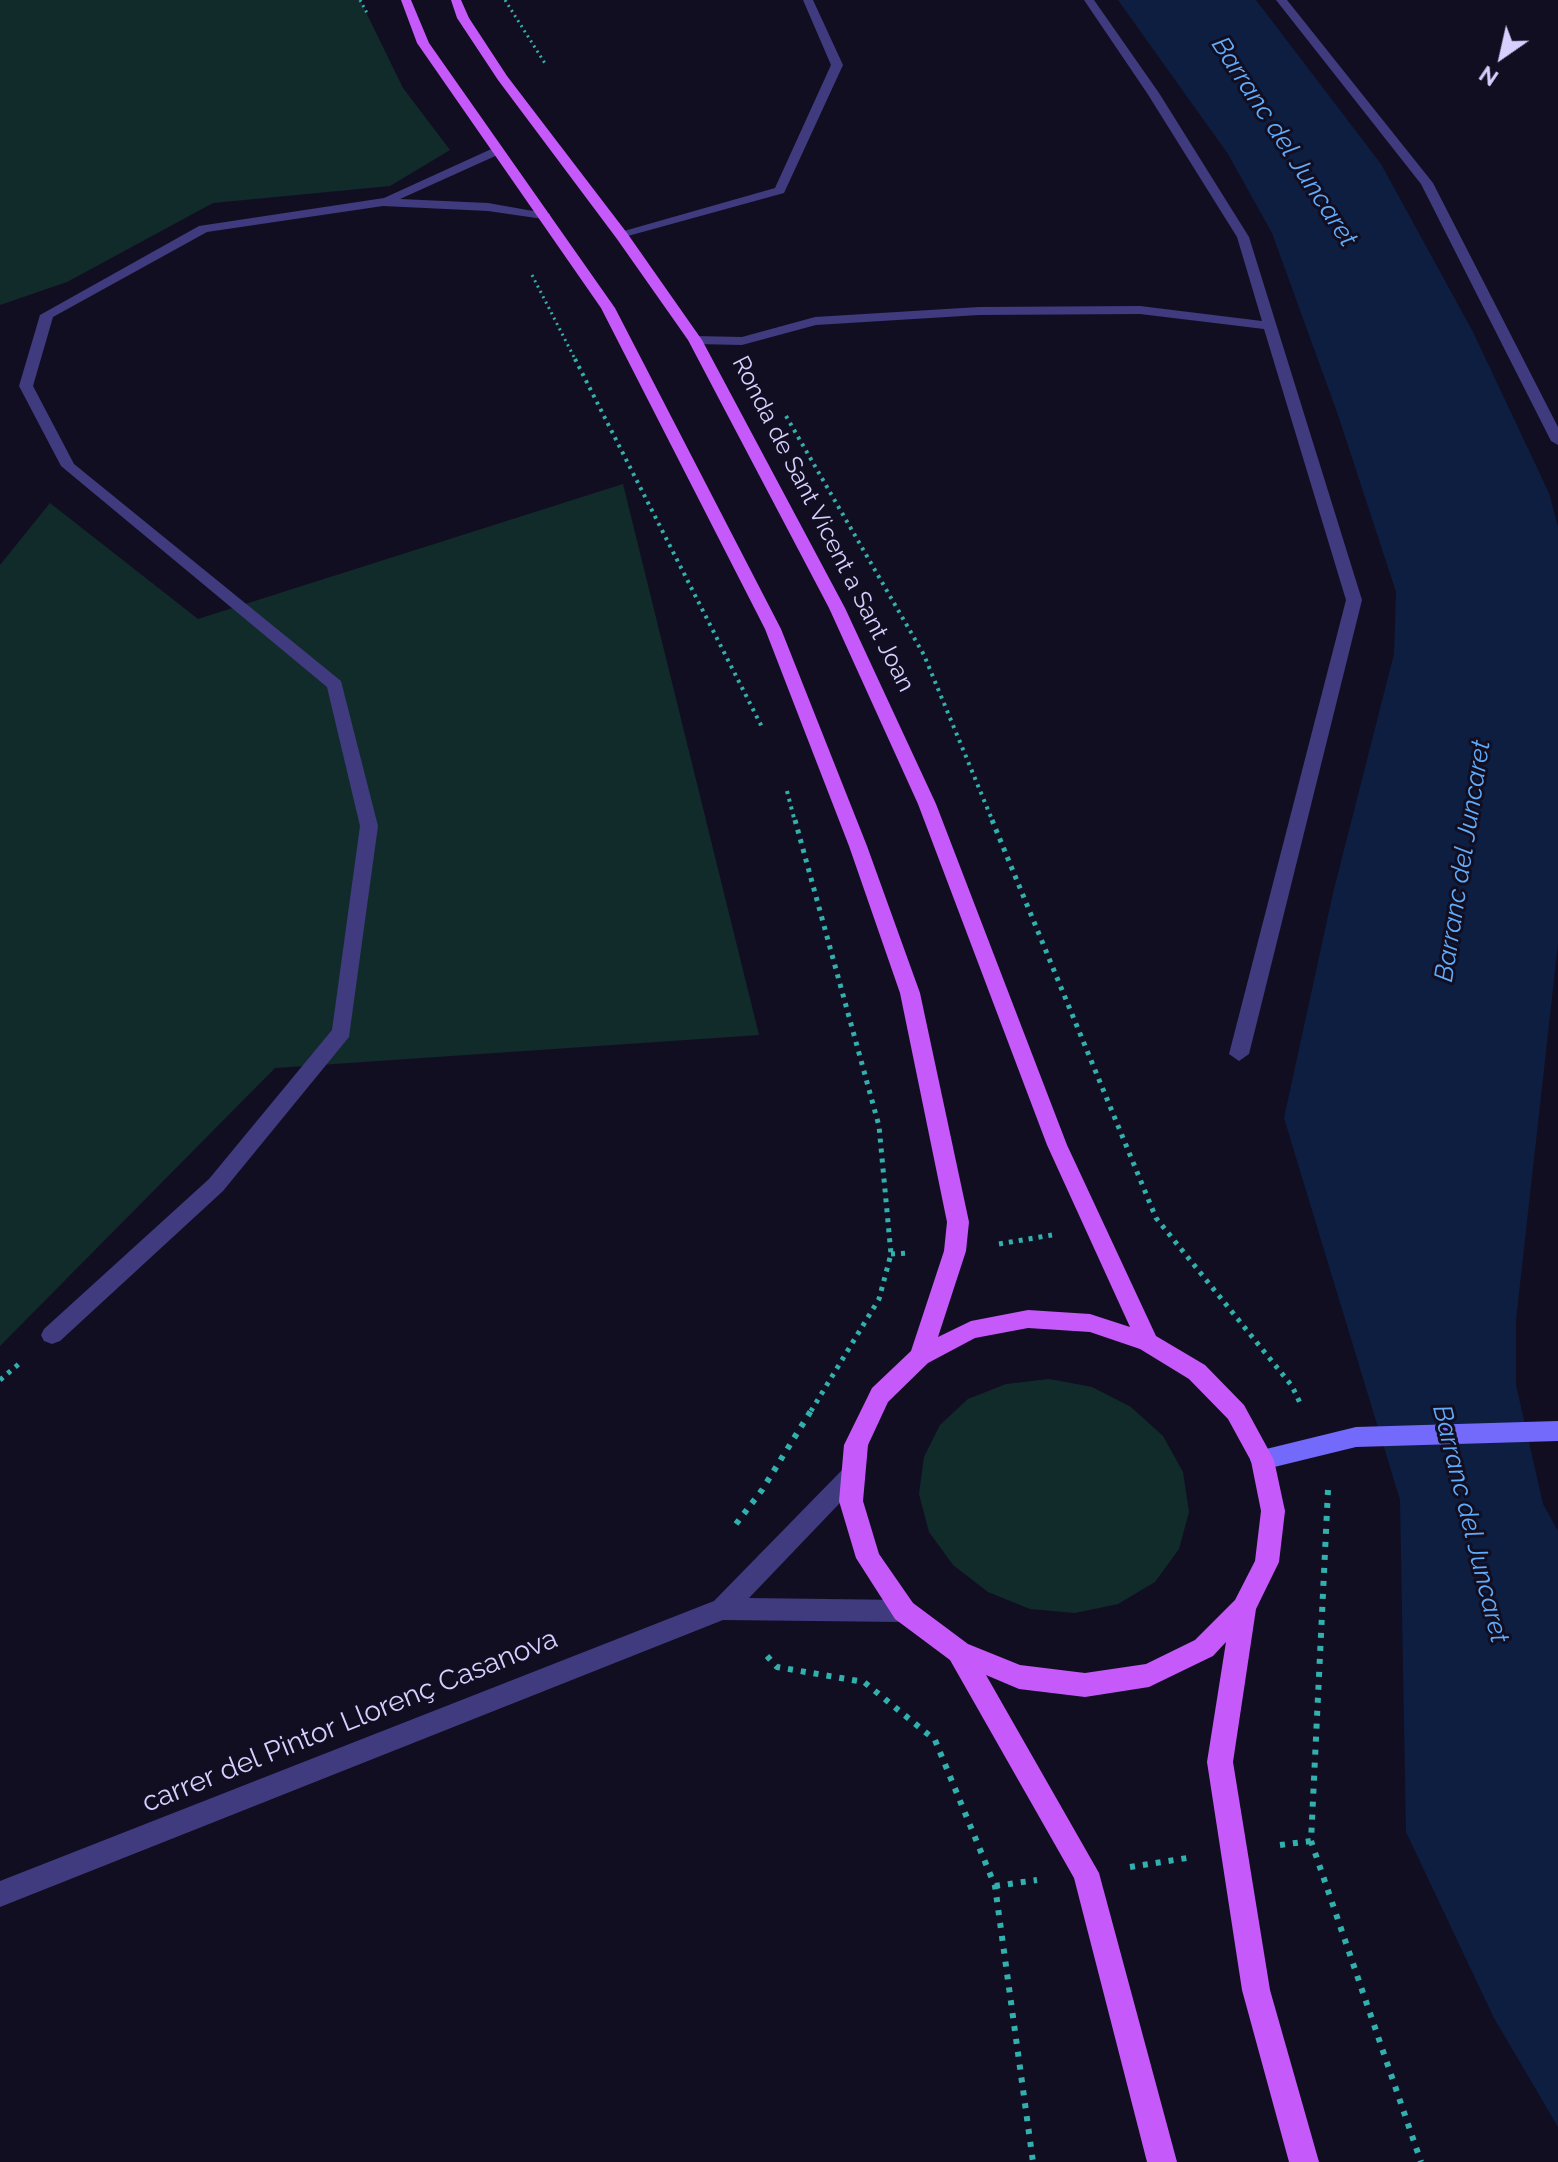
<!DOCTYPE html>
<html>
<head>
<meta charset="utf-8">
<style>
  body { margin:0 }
  #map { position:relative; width:1558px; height:2162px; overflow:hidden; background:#120e21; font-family:Raleway,sans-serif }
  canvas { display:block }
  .north { position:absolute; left:1462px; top:16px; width:80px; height:80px; -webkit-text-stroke:6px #120e21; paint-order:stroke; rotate:214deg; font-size:22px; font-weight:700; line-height:32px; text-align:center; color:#d7cffe }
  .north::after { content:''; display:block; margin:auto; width:28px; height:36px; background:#d7cffe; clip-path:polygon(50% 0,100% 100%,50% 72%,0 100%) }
</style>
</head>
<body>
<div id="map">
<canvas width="1558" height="2162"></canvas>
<div class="north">N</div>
</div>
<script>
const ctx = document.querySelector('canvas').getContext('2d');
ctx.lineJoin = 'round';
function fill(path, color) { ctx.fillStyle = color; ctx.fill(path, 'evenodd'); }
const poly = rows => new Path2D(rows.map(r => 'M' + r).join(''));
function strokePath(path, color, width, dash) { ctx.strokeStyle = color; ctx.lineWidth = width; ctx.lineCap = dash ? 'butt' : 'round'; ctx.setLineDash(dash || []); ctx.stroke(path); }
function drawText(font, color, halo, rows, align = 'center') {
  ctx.font = font + ' Raleway,sans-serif'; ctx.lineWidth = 6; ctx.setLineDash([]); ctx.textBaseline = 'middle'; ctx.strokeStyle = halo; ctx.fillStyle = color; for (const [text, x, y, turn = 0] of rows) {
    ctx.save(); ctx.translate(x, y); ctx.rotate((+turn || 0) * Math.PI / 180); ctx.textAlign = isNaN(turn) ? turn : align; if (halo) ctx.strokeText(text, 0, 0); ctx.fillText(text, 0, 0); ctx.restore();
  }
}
const green = poly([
  [0,0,360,0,403,88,450,150,390,186,213,203,67,282,0,305],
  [623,484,759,1035,275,1068,0,1346,0,565,50,503,198,619],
  [1049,1379,1092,1387,1131,1407,1163,1436,1183,1472,1189,1512,1179,1549,1155,1582,1118,1604,1075,1613,1030,1609,988,1592,953,1565,929,1532,919,1494,924,1457,940,1425,968,1399,1006,1384]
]);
const water = poly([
  [1118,0,1256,0,1381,164,1473,332,1549,493,1558,527,1558,944,1516,1320,1516,1385,1543,1504,1558,1531,1558,2127,1494,2018,1406,1832,1400,1500,1284,1118,1333,893,1394,654,1396,592,1338,415,1272,233,1228,154]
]);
const pathFar3 = poly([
  [360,0,367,13],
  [505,0,546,65],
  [532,275,576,361]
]);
const pathFar2 = poly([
  [575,359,763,729],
  [786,416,924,655,993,822],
  [787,791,795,822]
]);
const pathFar1 = poly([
  [795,820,879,1126,891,1254,879,1299,811,1411],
  [992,820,1156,1218,1292,1386,1301,1405],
  [999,1244,1052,1235],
  [891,1254,910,1253],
  [0,1380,20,1363]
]);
const path = poly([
  [1328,1490,1311,1841,1421,2162],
  [736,1524,762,1490,812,1409],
  [767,1656,777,1667,864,1682,935,1740,995,1886,1033,2162],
  [1280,1845,1311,1841],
  [1130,1867,1187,1858],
  [995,1886,1037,1880]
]);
const lane = poly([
  [803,0,813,0,843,65,784,193,617,239,617,233,775,188,831,65,803,0],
  [1084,0,1094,0,1159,93,1249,237,1362,600,1249,1054,1239,1061,1229,1054,1346,600,1264,329,1140,314,979,315,816,325,742,345,695,344,688,340,695,336,742,337,815,317,979,307,1140,306,1262,321,1237,237,1147,93,1084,0],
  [1276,0,1287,0,1433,183,1558,427,1558,445,1551,441,1421,184,1276,0],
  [498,146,502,147,502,153,400,199,488,203,550,214,550,220,488,211,383,206,207,232,53,317,33,386,74,464,341,681,378,826,349,1037,223,1191,60,1341,52,1344,44,1341,41,1335,44,1329,209,1179,332,1030,360,826,327,687,61,466,19,386,40,315,199,226,384,198,498,146]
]);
const street = poly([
  [851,1466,859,1469,863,1476,859,1483,749,1598,904,1600,913,1603,916,1611,913,1619,904,1622,723,1620,0,1907,0,1881,714,1601,843,1469,851,1466]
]);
const secondary = poly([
  [1558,1421,1558,1441,1356,1447,1262,1470,1254,1467,1250,1460,1254,1453,1262,1450,1356,1427,1558,1421]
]);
const primary = poly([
  [401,0,411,0,429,43,615,308,781,629,867,846,920,993,969,1222,966,1251,938,1337,971,1321,1028,1310,1090,1314,1130,1327,1047,1145,918,804,829,608,688,340,617,239,498,80,457,18,451,0,461,0,469,18,507,76,627,233,702,340,845,608,936,804,1067,1145,1156,1336,1205,1365,1244,1405,1274,1460,1285,1511,1279,1562,1256,1609,1233,1762,1270,1990,1319,2162,1289,2162,1242,1990,1207,1762,1226,1642,1213,1656,1149,1687,1085,1697,1019,1689,986,1675,1099,1873,1177,2162,1147,2162,1074,1878,950,1660,895,1619,856,1558,839,1501,844,1445,872,1388,911,1351,944,1251,947,1222,900,993,849,846,765,629,601,308,417,43,401,0],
  [1028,1328,1090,1332,1140,1349,1189,1379,1228,1419,1251,1461,1261,1511,1255,1561,1235,1600,1195,1640,1146,1664,1085,1673,1020,1665,968,1644,913,1603,879,1554,863,1501,868,1445,888,1402,928,1363,975,1338,1028,1328]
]);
const streetNames = [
  ["Ronda de Sant Vicent a Sant Joan",823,524,63]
];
const waterNames = [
  ["Barranc del Juncaret",1284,142,57],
  ["Barranc del Juncaret",1463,861,-81],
  ["Barranc del Juncaret",1470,1524,76]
];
const nearStreetnames = [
  ["carrer del Pintor Llorenç Casanova",350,1721,-22]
];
fill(green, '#112b2b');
fill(water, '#0d1e41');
strokePath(pathFar3, '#31b0ae', 3, [2, 4]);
strokePath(pathFar2, '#31b0ae', 4, [3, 5]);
strokePath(pathFar1, '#31b0ae', 5, [4, 6]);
strokePath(path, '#31b0ae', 6, [5, 8]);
fill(lane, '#403a7f');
fill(street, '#403a7f');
fill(secondary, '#7369fb');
fill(primary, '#c659fa');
drawText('24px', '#d7cffe', '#120e21', streetNames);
drawText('italic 26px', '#60acfb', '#120e21', waterNames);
drawText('28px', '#d7cffe', '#120e21', nearStreetnames);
</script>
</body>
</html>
